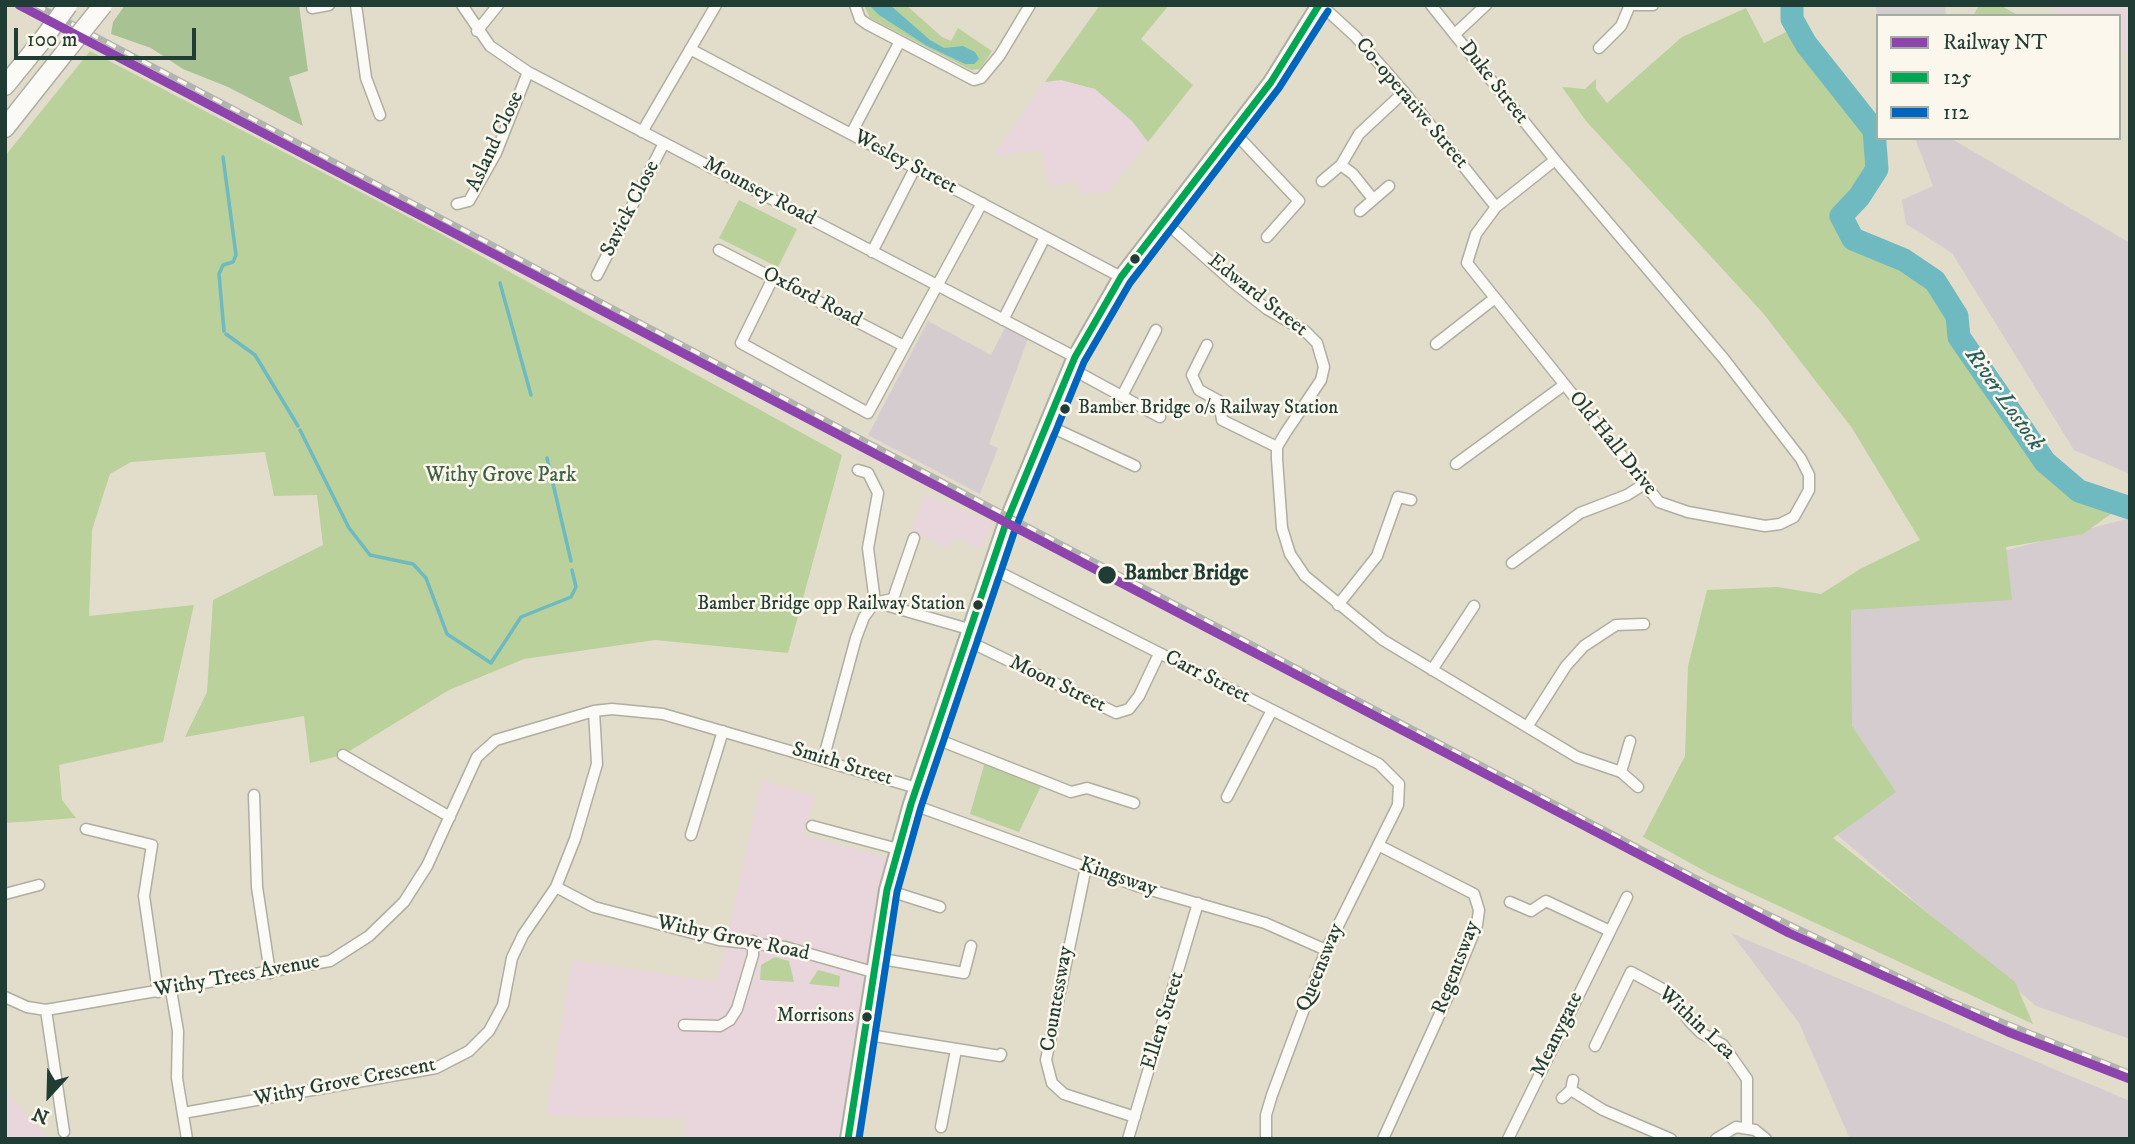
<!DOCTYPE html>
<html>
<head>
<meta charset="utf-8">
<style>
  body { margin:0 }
  #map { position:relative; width:2135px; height:1144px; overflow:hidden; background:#e2dcca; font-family:"IM FELL DW Pica",serif }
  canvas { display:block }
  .frame { position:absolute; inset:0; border:7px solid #1f3d34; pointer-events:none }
  .legend { position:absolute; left:1876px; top:14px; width:245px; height:126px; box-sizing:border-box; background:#fbf7ec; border:2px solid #a3ada2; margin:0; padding:9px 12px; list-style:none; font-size:21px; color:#1f3d34 }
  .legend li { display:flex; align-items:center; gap:14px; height:35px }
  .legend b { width:35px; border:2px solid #a3ada2 }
  .north { position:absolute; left:14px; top:1060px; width:70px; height:70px; -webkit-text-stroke:5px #fbf7ec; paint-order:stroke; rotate:202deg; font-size:19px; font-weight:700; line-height:28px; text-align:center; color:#1f3d34 }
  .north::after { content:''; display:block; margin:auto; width:24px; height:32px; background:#1f3d34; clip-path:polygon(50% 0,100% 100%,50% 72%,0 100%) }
  .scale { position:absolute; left:14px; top:28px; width:182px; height:32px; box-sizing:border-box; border:4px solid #1f3d34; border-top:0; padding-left:9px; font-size:21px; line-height:24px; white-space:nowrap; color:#1f3d34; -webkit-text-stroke:5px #fbf7ec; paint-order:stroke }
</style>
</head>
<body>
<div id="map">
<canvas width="2135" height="1144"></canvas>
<div class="frame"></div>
<ul class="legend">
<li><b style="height:9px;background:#8e44ad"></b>Railway NT</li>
<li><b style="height:9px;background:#00a651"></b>125</li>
<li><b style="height:9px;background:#0065bd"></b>112</li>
</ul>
<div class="north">N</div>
<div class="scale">100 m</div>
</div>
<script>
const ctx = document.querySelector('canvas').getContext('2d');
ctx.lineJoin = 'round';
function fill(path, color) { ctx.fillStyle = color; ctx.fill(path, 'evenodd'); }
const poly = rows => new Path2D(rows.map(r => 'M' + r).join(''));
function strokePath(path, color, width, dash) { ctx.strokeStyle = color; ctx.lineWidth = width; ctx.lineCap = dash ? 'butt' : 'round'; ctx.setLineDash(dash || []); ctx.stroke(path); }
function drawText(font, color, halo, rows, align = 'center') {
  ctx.font = font + ' "IM FELL DW Pica",serif'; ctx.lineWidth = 5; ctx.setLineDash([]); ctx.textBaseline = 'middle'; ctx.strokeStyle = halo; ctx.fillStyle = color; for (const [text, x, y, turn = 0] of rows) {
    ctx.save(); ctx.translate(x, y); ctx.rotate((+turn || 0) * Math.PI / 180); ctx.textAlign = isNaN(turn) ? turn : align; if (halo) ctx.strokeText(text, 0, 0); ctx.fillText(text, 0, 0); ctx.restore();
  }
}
const built = poly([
  [1100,5,1169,5,1141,39,1193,85,1108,192,1081,194,1079,182,1048,186,1041,150,993,156],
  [2045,5,2130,5,2130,54,2119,48,2119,16,2063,16],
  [924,494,992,523,981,549,957,539,952,540,948,549,912,531],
  [762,780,815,796,803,835,888,858,865,969,844,1139,684,1139,685,1119,547,1115,572,960,717,982],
  [5,1091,41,1130,50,1139,5,1139]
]);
const industrial = poly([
  [1875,5,1945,5,1946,16,1878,16],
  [1915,138,1950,138,2130,243,2130,474,2074,450,1952,253,1906,224,1902,200,1933,186],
  [928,321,991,355,1005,328,1028,339,989,444,998,448,980,494,868,435],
  [2130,518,2130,1039,2036,1006,1834,832,1848,723,1848,605,2000,552],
  [1731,933,2130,1101,2130,1139,1850,1139,1799,1023]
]);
const green = poly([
  [864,5,906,5,942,37,951,41,958,28,992,51,980,69,971,70,870,18],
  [1100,5,1169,5,1141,39,1193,85,1148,142,1132,121,1095,89,1061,80,1045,82],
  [1979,5,2000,5,2019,16,1973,16],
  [1746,8,1764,43,1796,27,1806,44,1874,130,1877,169,1841,216,1853,239,1904,260,1935,281,1957,316,1959,337,2045,462,2079,491,2115,511,2083,534,2006,547,2012,600,1851,610,1852,726,1896,792,1833,838,2015,982,2033,1024,1710,874,1643,837,1685,756,1688,666,1707,590,1777,587,1821,594,1860,569,1920,540,1852,428,1763,313,1586,121,1562,87,1585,89,1596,79,1596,89,1607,103,1682,37],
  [90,51,441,234,842,455,788,653,655,640,524,659,449,690,343,755,310,763,304,716,185,737,207,692,213,600,323,545,317,495,274,496,265,452,131,462,110,474,92,530,89,616,194,605,163,742,59,765,62,800,76,818,5,823,5,156],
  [739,200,797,229,778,267,719,238],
  [985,762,1042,784,1019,832,970,814],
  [775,957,789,961,794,982,760,980,761,965],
  [818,970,840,976,839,987,809,984]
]);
const forest = poly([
  [125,5,299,5,308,71,289,77,303,126,228,87,183,69,151,48,111,34,113,22]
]);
const water = poly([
  [869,5,890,5,930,40,944,48,963,46,975,52,979,59,974,64,965,64,927,46,879,15]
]);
const stream = poly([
  [223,157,236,255,233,262,223,265,219,274,224,331],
  [500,283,531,395],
  [226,334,255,355,298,426],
  [300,430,349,528,370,555,413,564,426,578,447,634,491,663,521,617,571,597,576,587,572,570],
  [547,458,571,561]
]);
const river = poly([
  [1792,5,1792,19,1806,44,1874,130,1877,169,1859,197,1841,216,1853,239,1904,260,1935,281,1957,316,1959,337,2045,462,2079,491,2130,508]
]);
const minor = poly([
  [356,5,366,78,380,115],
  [462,5,490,46,528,72,1075,357],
  [855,5,860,19,867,24,974,80,981,78,1000,55,1030,5],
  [1321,5,1355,36,1404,92,1496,207],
  [1431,5,1555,160,1724,359,1801,459,1809,475,1809,490,1794,517,1780,524,1765,526,1688,512,1659,502,1467,263,1476,234,1496,207,1555,160],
  [1633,5,1653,5],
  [312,8,329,5],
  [477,31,498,5],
  [1455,34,1486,5],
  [1599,48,1621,26,1630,5],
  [690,49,1121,277],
  [1233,131,1299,201,1267,237],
  [642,132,716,5],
  [851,134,899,43],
  [1341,165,1353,174,1373,199],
  [1322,181,1341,165,1359,134,1404,92],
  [457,204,469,201,496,153,528,72],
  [1360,211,1389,186],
  [1163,220,1234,283,1267,309,1305,331,1317,343,1324,367,1321,380,1286,432,1277,447,1277,459,1282,528,1290,554,1305,576,1383,640,1577,757,1621,772,1638,787],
  [719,250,904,346],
  [872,252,915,168],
  [597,275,664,143],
  [773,278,741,343,868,413,982,203],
  [1003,320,1045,237],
  [1436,344,1495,298],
  [1207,345,1192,375,1199,390,1219,401,1222,420,1277,447],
  [1070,368,1160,417],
  [1122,396,1156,330],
  [1047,425,1135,466],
  [1456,464,1564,385],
  [858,470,868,473,878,493,868,548,875,602],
  [1512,563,1580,513,1627,495,1643,485],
  [991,568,1379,764,1399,784,1398,805,1326,950,1272,1095,1266,1115,1266,1139],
  [875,602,972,630],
  [878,602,893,599,914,538],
  [1338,605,1377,556,1398,497,1411,500],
  [968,641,1116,713,1129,709,1139,696,1159,654],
  [1432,670,1474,606],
  [1527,727,1566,666,1584,646,1616,625,1644,624],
  [934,738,1071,792,1087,788,1134,803],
  [343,755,450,817],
  [823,760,856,638,864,617,875,602],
  [1621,772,1630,741],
  [254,795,257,887,270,973],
  [1227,797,1272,710],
  [911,804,1137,886,1265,923,1326,950],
  [812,826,898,849],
  [86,829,152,845,144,896,158,992],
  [691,835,723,731],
  [1378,845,1474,894,1479,910,1477,925,1448,996,1383,1139],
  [1086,867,1046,1060,1052,1083,1064,1094,1135,1117],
  [556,887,594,907,719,940,785,947,873,972],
  [887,890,940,907],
  [5,894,39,885],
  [1510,902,1531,911,1546,901,1610,931],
  [876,958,964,973,971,946],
  [171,990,178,1031,177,1078,187,1139],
  [5,997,27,1007,46,1010,330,961,369,936,404,902,427,866,477,757,496,740,594,711,612,709,663,714,917,788],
  [46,1010,64,1132],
  [684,1025,720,1026,730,1020,737,1009,753,955,753,941],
  [863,1034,1000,1056,1001,1054],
  [1595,1046,1631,972,1668,992,1690,1022,1701,1033,1723,1045,1747,1079,1747,1127],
  [1571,1090,1603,1110,1671,1139],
  [1562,1098,1571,1090,1573,1080],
  [183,1113,436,1068,469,1051,489,1031,503,1005,512,958,523,935,556,887,575,839,597,764,594,711],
  [941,1127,956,1050],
  [1128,1139,1198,903],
  [1508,1139,1627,897],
  [1716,1139,1736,1127,1755,1130,1766,1139]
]);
const secondary = poly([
  [848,1139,887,890,911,804,1006,523,1057,400,1075,357,1121,277,1271,82,1319,5]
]);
const motorway = poly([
  [5,86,44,38],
  [5,128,66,51]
]);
const rail = poly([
  [36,5,1734,898,1948,1000,2130,1073]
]);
const motorwayBridge = poly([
  [44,38,68,5],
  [66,51,103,5]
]);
const bus1 = poly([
  [848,1139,887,890,911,804,1006,523,1057,400,1075,357,1121,277,1271,82,1319,5]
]);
const bus2 = poly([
  [859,1139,897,892,921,807,1016,527,1067,404,1084,362,1130,283,1279,88,1328,11]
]);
const rail1 = poly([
  [19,5,1789,933,2008,1032,2130,1079]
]);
const markers = [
  [1135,259,6,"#1f3d34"],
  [1065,409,6,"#1f3d34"],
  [1107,575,10,"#1f3d34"],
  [978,605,6,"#1f3d34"],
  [867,1017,6,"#1f3d34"]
];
const busNames = [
  ["Bamber Bridge o/s Railway Station",1078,409,"left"],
  ["Bamber Bridge opp Railway Station",965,605],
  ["Morrisons",854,1017]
];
const streetNames = [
  ["Duke Street",1493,83,52],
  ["Co-operative Street",1411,104,50],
  ["Asland Close",496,142,-65],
  ["Wesley Street",905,163,28],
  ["Mounsey Road",759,192,28],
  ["Savick Close",631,209,-63],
  ["Edward Street",1257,296,38],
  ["Oxford Road",812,298,27],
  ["Old Hall Drive",1612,444,51],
  ["Carr Street",1207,678,27],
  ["Moon Street",1057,685,26],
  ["Smith Street",842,765,17],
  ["Kingsway",1118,878,19],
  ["Withy Grove Road",733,939,12],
  ["Queensway",1321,968,-68],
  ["Regentsway",1457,968,-69],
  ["Withy Trees Avenue",237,977,-10],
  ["Countessway",1058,999,-80],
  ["Ellen Street",1164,1021,-73],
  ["Within Lea",1696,1024,43],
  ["Meanygate",1558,1035,-64],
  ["Withy Grove Crescent",345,1083,-11]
];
const parkNames = [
  ["Withy Grove Park",501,477]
];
const stopNames = [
  ["Bamber Bridge",1124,575]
];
const waterNames = [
  ["River Lostock",2003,400,55]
];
fill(built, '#e8d6dc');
fill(industrial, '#d5ccd0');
fill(green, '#bad19c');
fill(forest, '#a9c294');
fill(water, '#6ebac0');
strokePath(stream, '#6ebac0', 3.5);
strokePath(river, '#6ebac0', 23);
strokePath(minor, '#afaea2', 13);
strokePath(secondary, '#afaea2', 18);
strokePath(motorway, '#afaea2', 21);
strokePath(minor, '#fbfaf7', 10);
strokePath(secondary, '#fbfaf7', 14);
strokePath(motorway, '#fbfaf7', 18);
strokePath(rail, '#b2b4b0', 6);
strokePath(rail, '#fbf7ec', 3.5, [10]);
strokePath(motorwayBridge, '#afaea2', 21, []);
strokePath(motorwayBridge, '#fbfaf7', 18);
strokePath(bus1, '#00a651', 7);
strokePath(bus2, '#0065bd', 7);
strokePath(rail1, '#8e44ad', 9);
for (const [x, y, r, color] of markers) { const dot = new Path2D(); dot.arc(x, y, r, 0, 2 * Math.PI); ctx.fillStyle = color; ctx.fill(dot); strokePath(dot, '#fbf7ec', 2.5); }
drawText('19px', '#1f3d34', '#fbf7ec', busNames, 'right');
drawText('21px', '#1f3d34', '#fbf7ec', streetNames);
drawText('21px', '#3e6044', '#fbf7ec', parkNames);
drawText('bold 21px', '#1f3d34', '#fbf7ec', stopNames, 'left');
drawText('italic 23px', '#285e5c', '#fbf7ec', waterNames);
</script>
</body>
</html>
